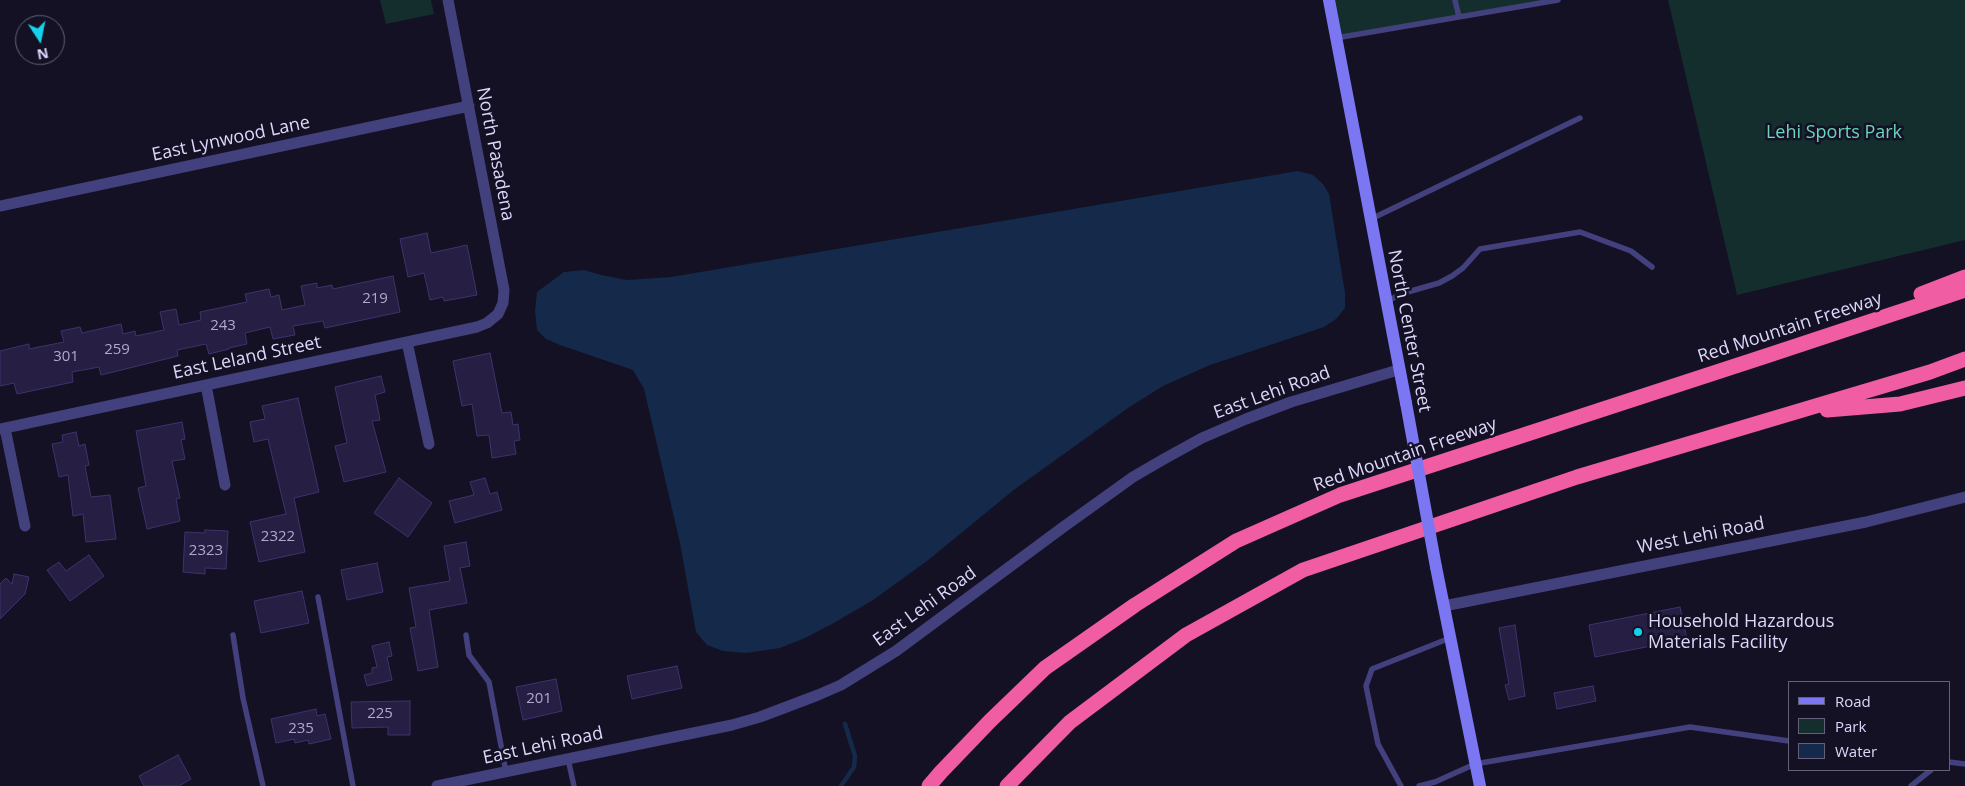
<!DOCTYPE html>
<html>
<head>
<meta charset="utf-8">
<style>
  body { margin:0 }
  #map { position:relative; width:1965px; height:786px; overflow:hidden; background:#141124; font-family:"Open Sans",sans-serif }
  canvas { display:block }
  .legend { position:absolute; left:1788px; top:681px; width:162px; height:90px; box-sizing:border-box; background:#141124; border:1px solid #64607a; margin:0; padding:6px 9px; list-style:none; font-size:15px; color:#dcd7fb }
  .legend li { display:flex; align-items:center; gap:10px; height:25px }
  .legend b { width:25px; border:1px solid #64607a }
  .north { position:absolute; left:15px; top:15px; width:50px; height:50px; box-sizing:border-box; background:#141124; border:1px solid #64607a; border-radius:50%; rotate:169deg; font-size:14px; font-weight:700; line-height:20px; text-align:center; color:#dcd7fb }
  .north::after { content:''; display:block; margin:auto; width:18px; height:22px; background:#15d2ea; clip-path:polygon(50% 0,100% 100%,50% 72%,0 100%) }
</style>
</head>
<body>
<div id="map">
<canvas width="1965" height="786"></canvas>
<ul class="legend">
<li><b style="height:6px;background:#7b77f3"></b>Road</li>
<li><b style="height:14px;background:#142d2d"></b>Park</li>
<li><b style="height:14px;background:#15294a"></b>Water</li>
</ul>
<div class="north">N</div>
</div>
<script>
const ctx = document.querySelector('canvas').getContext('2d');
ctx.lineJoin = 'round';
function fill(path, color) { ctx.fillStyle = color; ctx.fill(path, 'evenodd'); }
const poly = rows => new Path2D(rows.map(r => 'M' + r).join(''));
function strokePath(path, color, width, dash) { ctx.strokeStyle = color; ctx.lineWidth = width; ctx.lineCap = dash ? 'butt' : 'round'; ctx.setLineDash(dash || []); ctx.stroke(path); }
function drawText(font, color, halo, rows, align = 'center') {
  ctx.font = font + ' "Open Sans",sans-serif'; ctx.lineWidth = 5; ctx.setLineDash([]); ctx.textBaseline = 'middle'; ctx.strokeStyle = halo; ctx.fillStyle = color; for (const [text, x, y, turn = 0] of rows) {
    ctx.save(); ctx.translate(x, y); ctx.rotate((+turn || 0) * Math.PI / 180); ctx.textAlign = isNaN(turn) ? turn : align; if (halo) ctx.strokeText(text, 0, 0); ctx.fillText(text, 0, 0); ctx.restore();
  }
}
const green = poly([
  [380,0,431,0,434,14,386,24],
  [1329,0,1551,0,1336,38],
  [1668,0,1965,0,1965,240,1737,295]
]);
const water = poly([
  [1298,171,1313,175,1323,184,1329,194,1345,293,1345,308,1336,319,1324,327,1210,365,1163,386,1128,408,1015,489,927,561,873,600,832,624,805,638,780,648,746,653,723,651,707,645,696,632,680,543,644,389,633,370,560,345,546,339,537,330,535,311,537,292,564,272,584,270,601,275,627,280,671,277]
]);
const stream = poly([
  [841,786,854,767,855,756,845,724]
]);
const building = poly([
  [427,233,431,253,467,245,477,295,444,301,443,297,430,300,424,273,408,277,400,239,427,233],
  [393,276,400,312,325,328,323,321,293,326,295,335,273,339,270,327,245,333,247,344,229,348,229,349,209,354,206,344,177,350,178,356,101,375,99,367,72,372,73,382,17,394,14,383,0,386,0,351,29,344,29,349,64,342,61,331,80,327,82,333,121,324,123,334,135,331,136,336,164,330,160,312,176,309,179,325,201,320,200,312,247,302,245,294,269,289,271,297,279,295,282,310,305,305,301,286,317,283,317,288,332,285,333,289,393,276],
  [490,353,502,413,511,412,513,425,518,424,520,440,514,441,516,454,492,458,489,435,477,436,472,404,462,406,453,361,490,353],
  [381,376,385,392,375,395,380,420,372,421,386,472,344,482,335,446,347,443,335,387,381,376],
  [298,398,319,492,294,498,305,552,259,562,250,522,286,514,268,439,254,442,250,422,265,419,262,406,298,398],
  [182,422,185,439,181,440,185,459,172,461,180,498,176,499,180,521,147,529,138,488,146,486,136,431,182,422],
  [76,432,79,446,85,444,89,465,85,466,91,497,110,495,116,539,86,542,83,514,73,516,68,475,59,477,52,444,63,442,62,435,76,432],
  [399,478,432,503,408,537,374,513,399,478],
  [485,478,490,494,497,492,502,510,455,523,449,501,474,495,470,482,485,478],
  [205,530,228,531,226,569,205,568,205,574,183,572,185,532,205,533,205,530],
  [466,542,470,566,460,568,467,603,429,610,438,667,418,671,410,628,416,627,409,588,450,581,444,546,466,542],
  [89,555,104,576,70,601,47,570,59,562,66,571,89,555],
  [377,563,383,592,347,600,341,570,377,563],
  [14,574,29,577,25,594,0,619,0,584,6,578,12,584,14,574],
  [302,591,309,623,261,633,254,601,302,591],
  [1680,607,1687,639,1595,657,1589,625,1680,607],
  [1515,625,1525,696,1509,700,1505,685,1509,684,1499,628,1515,625],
  [389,642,392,656,387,657,392,680,367,686,364,675,372,673,372,668,377,667,372,646,389,642],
  [677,666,682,688,632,699,627,676,677,666],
  [556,679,562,711,523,720,516,687,556,679],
  [1593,686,1596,701,1557,709,1554,693,1593,686],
  [410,701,410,735,388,735,388,727,352,728,351,702,410,701],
  [316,709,317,716,325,714,331,739,309,744,308,740,295,743,294,739,276,743,271,719,316,709],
  [178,755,191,779,179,786,144,786,139,776,178,755]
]);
const lane = poly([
  [1455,0,1459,17],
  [1336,38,1558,0],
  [1371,219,1580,118],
  [1387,301,1404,293,1439,283,1452,276,1463,268,1480,249,1580,232,1631,251,1652,267],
  [318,597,353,786],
  [233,635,243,698,263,786],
  [466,635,469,655,489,682,506,772],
  [568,759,574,786],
  [1949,762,1965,764],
  [1401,786,1378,744,1366,686,1372,669,1450,638],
  [1419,786,1435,782,1475,764,1690,727,1789,741],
  [1911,786,1931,770]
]);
const street = poly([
  [0,206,469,106],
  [407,342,429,444],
  [206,385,225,485],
  [5,428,25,526],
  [0,429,477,327,487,323,498,314,503,303,504,290,448,0],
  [1444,606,1866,522,1965,497],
  [437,786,732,725,760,717,818,695,841,685,896,651,1062,528,1133,477,1164,459,1202,438,1246,419,1291,402,1398,370]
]);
const secondary = poly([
  [1329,0,1406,403],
  [1436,567,1480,786]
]);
const highway = poly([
  [1921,294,1965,277],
  [1827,410,1900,404,1965,388],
  [929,786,941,772,990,721,1045,668,1135,605,1236,541,1340,495,1769,355,1965,290],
  [1007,786,1070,722,1186,635,1303,570,1577,477,1930,372,1965,359]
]);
const secondaryBridge = poly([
  [1406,403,1436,567]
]);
const markers = [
  [1638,632,5,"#15d2ea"]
];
const numberNames = [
  ["219",375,299],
  ["243",223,326],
  ["259",117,350],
  ["301",66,357],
  ["2322",278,537],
  ["2323",206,551],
  ["201",539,699],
  ["225",380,714],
  ["235",301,729]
];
const parkNames = [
  ["Lehi Sports Park",1834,133]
];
const streetNames = [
  ["East Lynwood Lane",231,139,-12],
  ["North Pasadena",495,154,79],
  ["Red Mountain Freeway",1790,328,-18],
  ["North Center Street",1409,331,79],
  ["East Leland Street",247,358,-12],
  ["East Lehi Road",1272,393,-20],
  ["Red Mountain Freeway",1405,455,-19],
  ["West Lehi Road",1701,536,-11],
  ["East Lehi Road",925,607,-36],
  ["East Lehi Road",543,746,-12]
];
const poiNames = [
  ["Household Hazardous",1648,622],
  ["Materials Facility",1648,643]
];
fill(green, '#142d2d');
fill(water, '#15294a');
strokePath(stream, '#15294a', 4.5);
fill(building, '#261e43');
strokePath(building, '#3f336d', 1);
strokePath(lane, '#43407e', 5.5);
strokePath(street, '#43407e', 11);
strokePath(secondary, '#7b77f3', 12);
strokePath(highway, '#f15da2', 15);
strokePath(secondaryBridge, '#7b77f3', 12);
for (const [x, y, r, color] of markers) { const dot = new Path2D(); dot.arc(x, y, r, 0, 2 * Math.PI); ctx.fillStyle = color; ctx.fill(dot); strokePath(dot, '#141124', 2); }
drawText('15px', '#aea9cd', null, numberNames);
drawText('18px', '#69d5bc', '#141124', parkNames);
drawText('18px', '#dcd7fb', '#141124', streetNames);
drawText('18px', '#dcd7fb', '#141124', poiNames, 'left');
</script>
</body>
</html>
